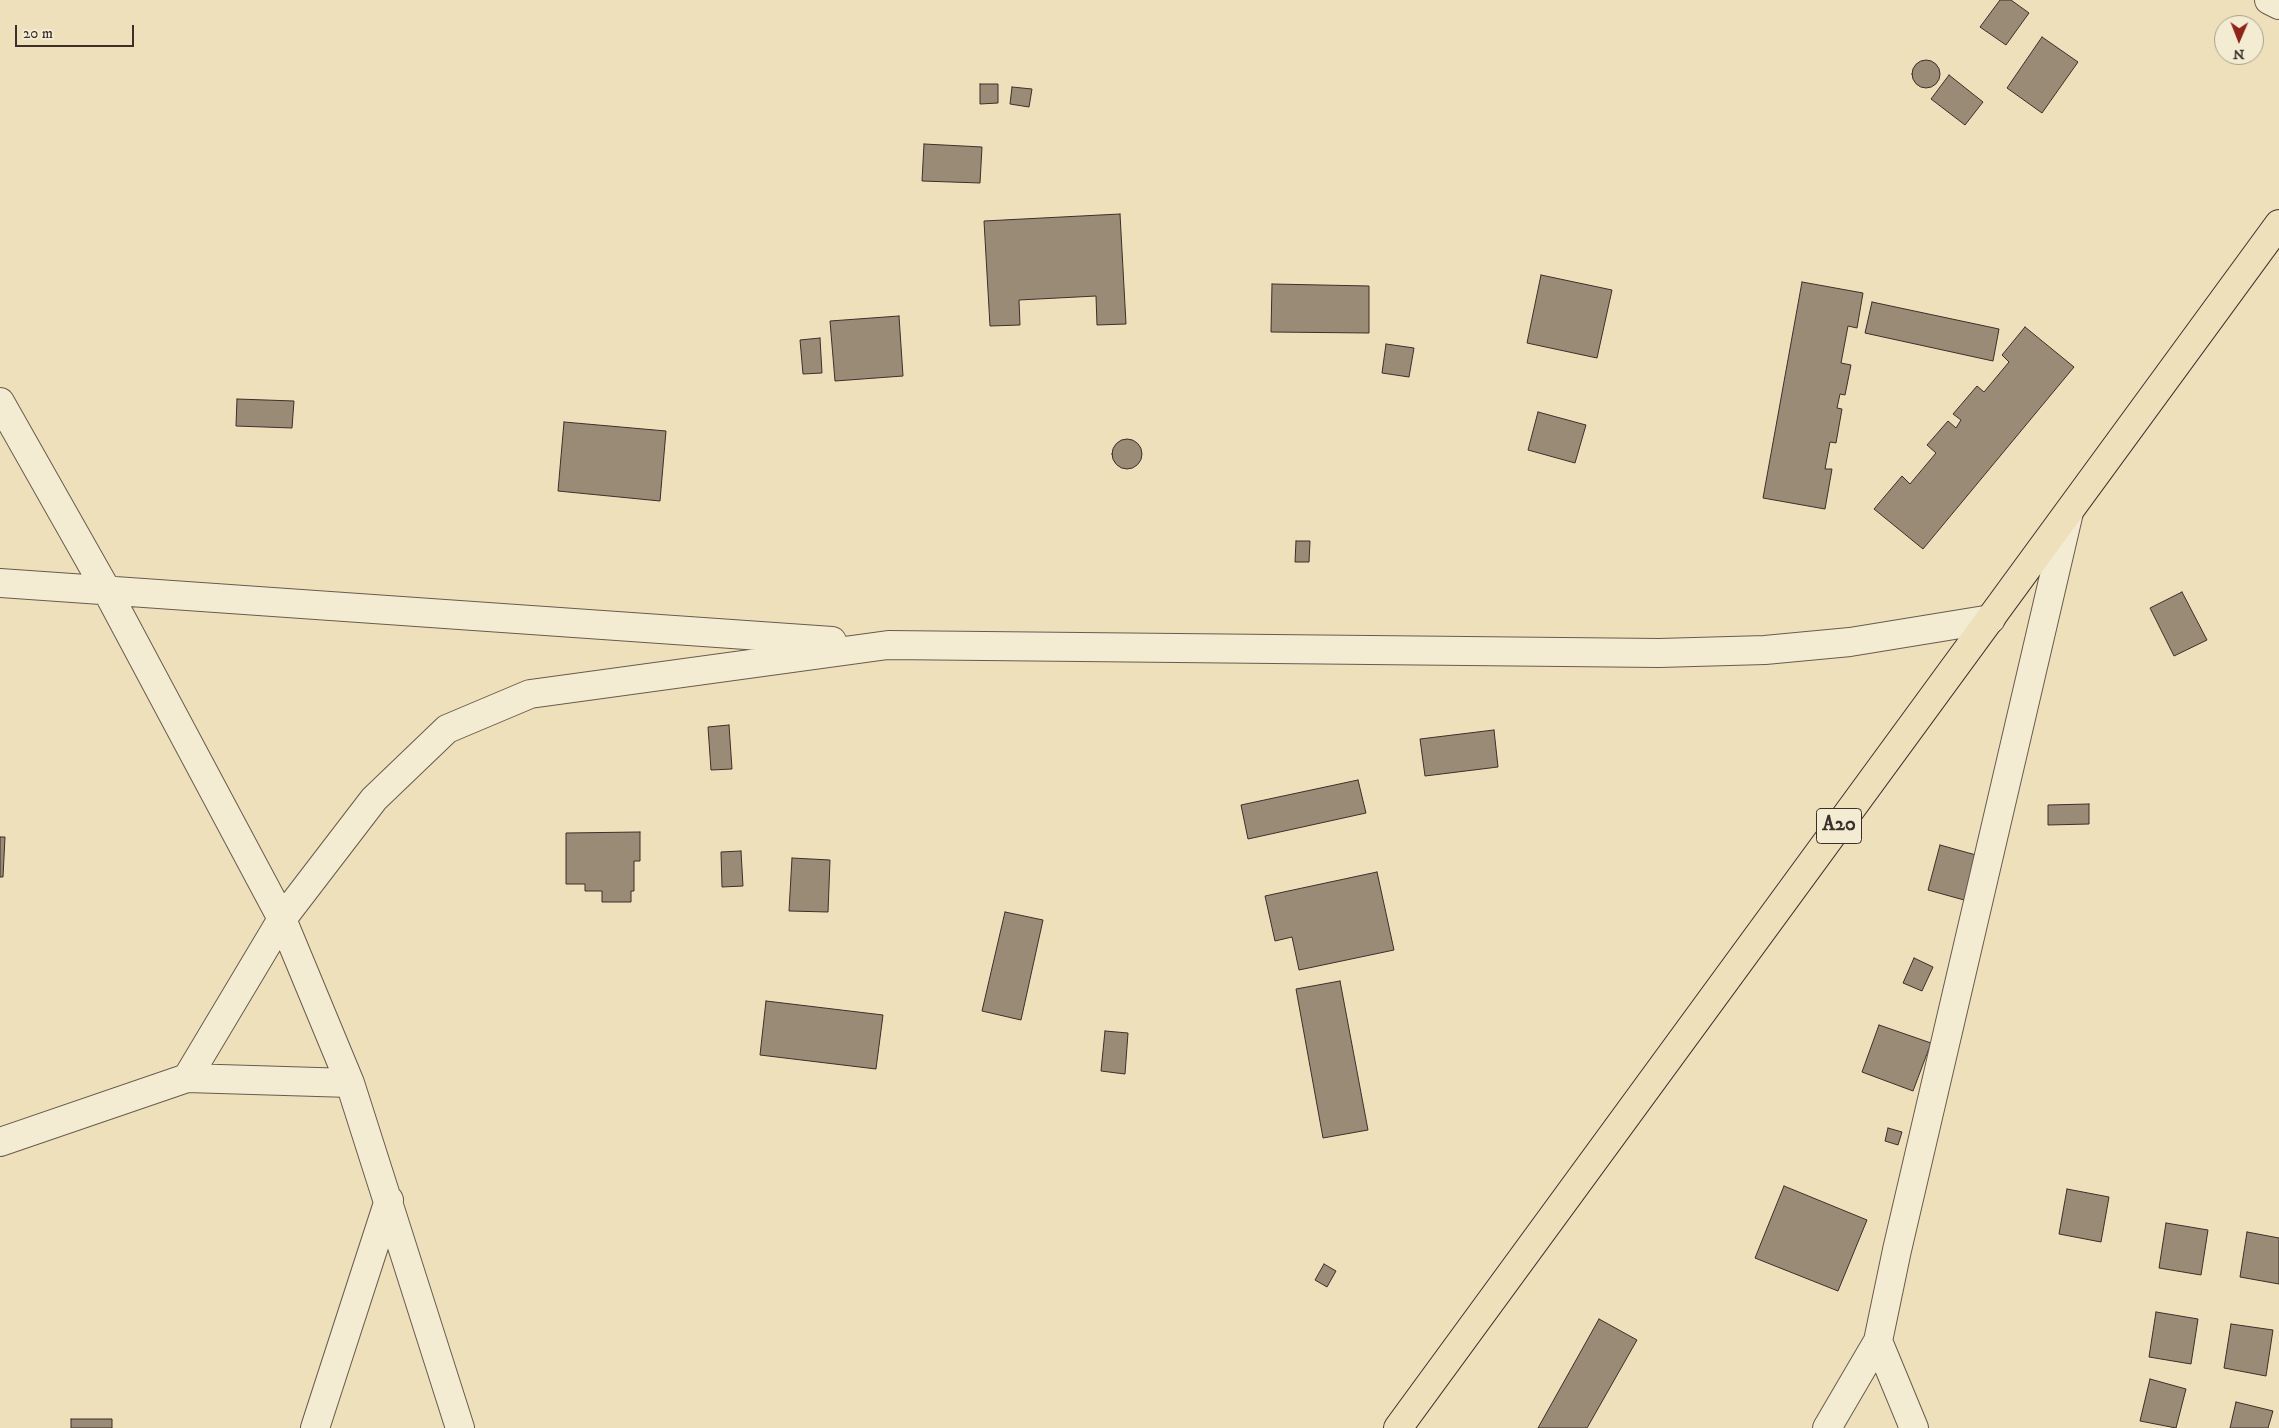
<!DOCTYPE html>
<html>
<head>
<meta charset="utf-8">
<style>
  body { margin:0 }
  #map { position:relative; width:2279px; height:1428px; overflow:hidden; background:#eee0bb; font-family:"IM FELL DW Pica",serif }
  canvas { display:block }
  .north { position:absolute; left:2214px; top:15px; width:50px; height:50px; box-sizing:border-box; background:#f4ebd3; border:1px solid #aaa08f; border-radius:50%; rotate:181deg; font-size:14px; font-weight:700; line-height:20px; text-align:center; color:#3c2f2a }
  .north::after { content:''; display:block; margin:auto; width:18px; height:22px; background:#8f2418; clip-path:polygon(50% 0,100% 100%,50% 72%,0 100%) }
  .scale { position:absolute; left:15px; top:25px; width:119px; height:22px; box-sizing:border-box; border:2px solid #3c2f2a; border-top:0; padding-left:6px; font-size:15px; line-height:18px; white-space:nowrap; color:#3c2f2a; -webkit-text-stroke:4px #f4ebd3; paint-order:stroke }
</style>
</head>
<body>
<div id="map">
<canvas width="2279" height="1428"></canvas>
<div class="north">N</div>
<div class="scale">20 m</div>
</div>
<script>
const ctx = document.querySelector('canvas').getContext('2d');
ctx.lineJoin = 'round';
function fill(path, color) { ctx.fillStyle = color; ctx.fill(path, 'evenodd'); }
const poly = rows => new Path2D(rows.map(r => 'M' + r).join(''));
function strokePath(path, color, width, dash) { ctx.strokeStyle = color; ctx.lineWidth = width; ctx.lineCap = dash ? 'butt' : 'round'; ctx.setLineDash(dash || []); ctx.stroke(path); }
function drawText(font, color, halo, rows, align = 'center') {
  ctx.font = font + ' "IM FELL DW Pica",serif'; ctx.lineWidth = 5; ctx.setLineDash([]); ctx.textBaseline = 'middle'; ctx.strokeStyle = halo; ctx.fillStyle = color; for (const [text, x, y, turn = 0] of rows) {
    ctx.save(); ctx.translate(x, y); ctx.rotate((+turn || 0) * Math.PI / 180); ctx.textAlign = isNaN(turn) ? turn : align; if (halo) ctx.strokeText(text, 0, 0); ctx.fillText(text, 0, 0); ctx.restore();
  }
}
const building = poly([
  [2000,0,2011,0,2029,13,2006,45,1980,27,2000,0],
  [2042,37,2078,62,2042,113,2007,88,2042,37],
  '1912 74a14 14 0 1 1 28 0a14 14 0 1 1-28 0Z',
  [1949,75,1983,102,1965,125,1931,99,1949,75],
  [980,84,998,84,998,103,980,104,980,84],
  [1012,87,1032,89,1029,107,1010,104,1012,87],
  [924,144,982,147,980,183,922,181,924,144],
  [1120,214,1126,324,1097,325,1096,296,1019,300,1020,325,990,326,984,221,1120,214],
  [1541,275,1612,290,1597,358,1527,343,1541,275],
  [1802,282,1863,293,1857,328,1848,326,1841,363,1851,365,1845,395,1840,394,1837,408,1842,409,1836,443,1830,442,1825,469,1832,469,1825,509,1763,498,1802,282],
  [1272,284,1369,286,1369,333,1271,332,1272,284],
  [1872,302,1999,329,1993,361,1865,333,1872,302],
  [899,316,903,376,835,381,830,321,899,316],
  [2025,327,2074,367,1923,549,1874,509,1902,476,1910,484,1936,453,1927,445,1948,421,1956,428,1961,420,1953,414,1977,386,1984,392,2009,362,2002,355,2025,327],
  [820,338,822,373,803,374,800,340,820,338],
  [1386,344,1414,348,1409,377,1382,373,1386,344],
  [237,399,294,401,292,428,236,426,237,399],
  [1538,412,1586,425,1575,463,1528,450,1538,412],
  [564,422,666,431,660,501,558,491,564,422],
  '1112 454a15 15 0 1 1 30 0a15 15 0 1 1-30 0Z',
  [1296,541,1310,541,1309,562,1295,562,1296,541],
  [2182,592,2207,640,2174,656,2150,608,2182,592],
  [729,725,732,769,711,770,708,727,729,725],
  [1494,730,1498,767,1425,776,1420,739,1494,730],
  [1358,780,1366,813,1248,839,1241,805,1358,780],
  [2089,804,2089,824,2048,825,2048,805,2089,804],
  [640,832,640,861,634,861,634,891,631,891,631,902,602,902,602,891,585,891,585,884,566,884,566,833,640,832],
  [0,837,5,837,3,877,0,877,0,837],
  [1940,845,1976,855,1964,900,1928,890,1940,845],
  [741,851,743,886,722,887,721,852,741,851],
  [792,858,830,860,828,912,789,911,792,858],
  [1377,872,1394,950,1299,970,1292,937,1275,941,1265,896,1377,872],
  [1005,912,1043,920,1021,1020,982,1011,1005,912],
  [1914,958,1933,967,1922,991,1903,983,1914,958],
  [1340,981,1368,1130,1323,1138,1296,989,1340,981],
  [766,1001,883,1015,876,1069,760,1055,766,1001],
  [1879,1025,1931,1043,1913,1091,1862,1072,1879,1025],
  [1105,1031,1128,1033,1125,1074,1101,1071,1105,1031],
  [1888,1128,1902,1132,1898,1145,1885,1141,1888,1128],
  [1784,1186,1867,1220,1838,1291,1755,1258,1784,1186],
  [2067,1189,2109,1197,2101,1242,2059,1234,2067,1189],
  [2166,1223,2208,1230,2201,1275,2159,1268,2166,1223],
  [2247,1232,2279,1238,2279,1284,2240,1277,2247,1232],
  [1324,1264,1336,1271,1327,1287,1315,1280,1324,1264],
  [2156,1312,2198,1319,2191,1364,2149,1357,2156,1312],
  [1599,1319,1637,1340,1587,1428,1538,1428,1599,1319],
  [2231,1324,2273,1330,2266,1376,2224,1368,2231,1324],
  [2150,1379,2186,1389,2176,1428,2140,1421,2150,1379],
  [2236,1402,2273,1411,2268,1428,2230,1428,2236,1402],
  [71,1419,112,1419,112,1428,71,1428,71,1419]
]);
const minor = poly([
  [0,402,107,591,282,919,350,1083,460,1428],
  [0,583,832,641],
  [187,1078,282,919,374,799,447,729,530,694,888,645,1659,653,1765,650,1850,642,1991,619],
  [0,1142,187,1078,350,1083],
  [315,1428,389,1200],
  [1827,1428,1878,1341],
  [1914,1428,1878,1341,1897,1250,2069,512]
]);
const tertiary = poly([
  [2269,0,2279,5]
]);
const primary = poly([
  [1398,1428,2279,224]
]);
const shields = [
  [1839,826,45]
];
const shieldNames = [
  ["A20",1839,826]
];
fill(building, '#998b75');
strokePath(building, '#3c2f2a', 1);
strokePath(minor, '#685b4e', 30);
strokePath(tertiary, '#685b4e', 30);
strokePath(primary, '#3c2f2a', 30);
strokePath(minor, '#f4ebd3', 28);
strokePath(tertiary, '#f4ebd3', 28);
strokePath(primary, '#eee0bb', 28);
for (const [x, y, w] of shields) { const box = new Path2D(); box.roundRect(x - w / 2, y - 17.5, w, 35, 4); ctx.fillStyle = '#f4ebd3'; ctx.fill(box); strokePath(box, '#3c2f2a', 1); }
drawText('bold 20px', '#3c2f2a', null, shieldNames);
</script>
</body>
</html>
